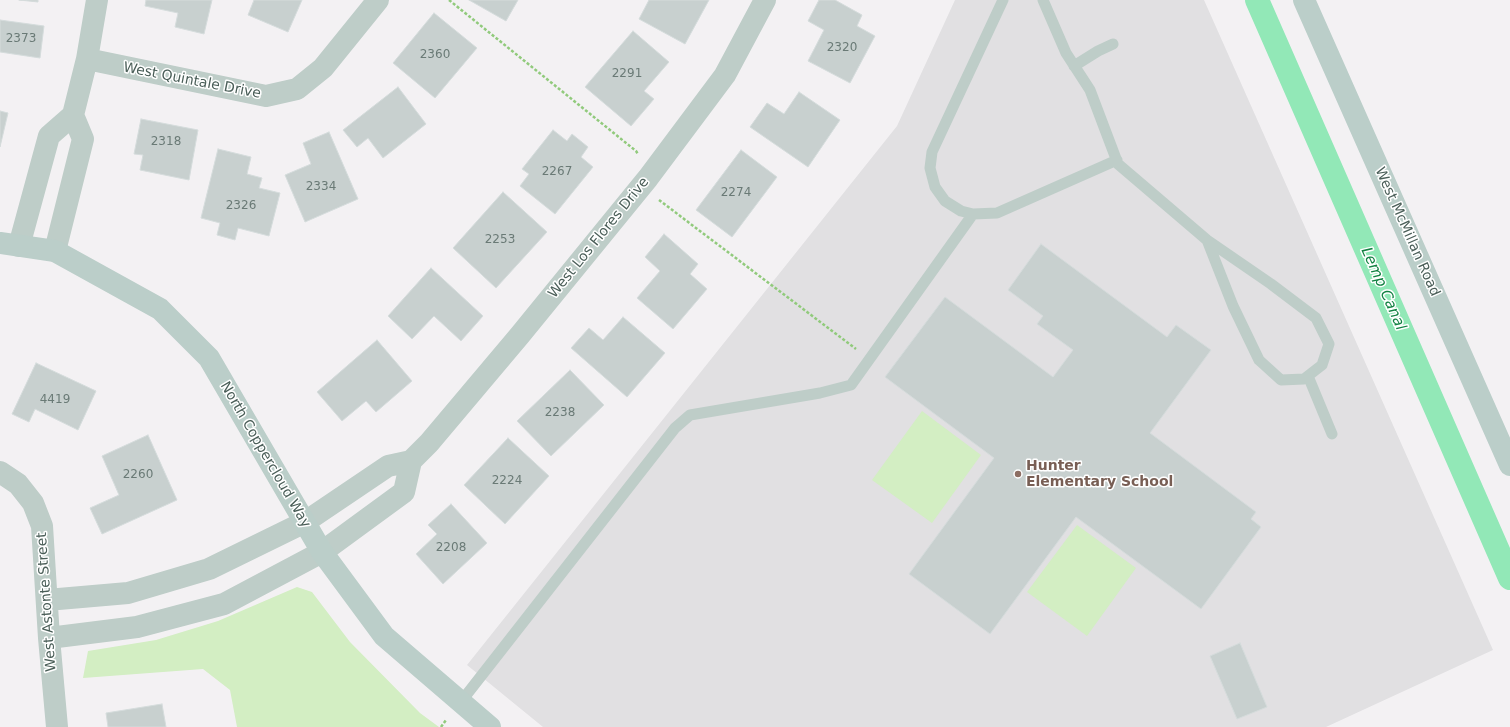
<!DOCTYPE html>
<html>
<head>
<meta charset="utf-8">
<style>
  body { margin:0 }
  canvas { display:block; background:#f3f1f3 }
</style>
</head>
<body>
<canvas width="1510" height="727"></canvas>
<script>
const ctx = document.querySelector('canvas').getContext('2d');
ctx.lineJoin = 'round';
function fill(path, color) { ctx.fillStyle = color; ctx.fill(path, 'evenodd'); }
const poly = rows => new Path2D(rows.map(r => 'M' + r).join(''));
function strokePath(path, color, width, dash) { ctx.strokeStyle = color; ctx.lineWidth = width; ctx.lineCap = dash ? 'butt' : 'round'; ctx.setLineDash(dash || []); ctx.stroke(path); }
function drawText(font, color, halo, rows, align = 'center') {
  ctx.font = font + ' "DejaVu Sans",sans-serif'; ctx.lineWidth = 3; ctx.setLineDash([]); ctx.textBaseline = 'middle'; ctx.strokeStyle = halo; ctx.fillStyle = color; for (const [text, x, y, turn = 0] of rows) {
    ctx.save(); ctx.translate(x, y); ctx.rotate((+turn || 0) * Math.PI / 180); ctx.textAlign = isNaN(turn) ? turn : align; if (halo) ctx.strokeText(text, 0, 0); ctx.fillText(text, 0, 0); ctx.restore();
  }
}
const education = poly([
  [955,0,1204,0,1493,650,1326,727,543,727,467,665,897,126]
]);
const green = poly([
  [922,411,981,455,932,523,872,480],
  [1077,525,1136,568,1087,636,1027,592],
  [297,587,312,592,350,642,420,713,439,727,237,727,230,690,203,669,83,678,88,651,156,640,218,621]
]);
const canal = poly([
  [1257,0,1510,578]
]);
const building = poly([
  [19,0,38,0,38,2,19,0],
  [146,0,212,0,204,34,175,27,178,13,145,6,146,0],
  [254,0,302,0,288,32,248,15,254,0],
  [469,0,518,0,506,21,469,0],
  [649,0,709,0,685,44,639,19,649,0],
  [819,0,835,0,862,15,857,26,875,36,850,83,808,61,824,30,808,21,819,0],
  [434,13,477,48,435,98,393,63,434,13],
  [0,20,44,26,40,58,0,52,0,20],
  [633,31,669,62,644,91,654,99,631,126,585,87,633,31],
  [398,87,426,124,383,158,368,138,357,147,343,130,398,87],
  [799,92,840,120,808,167,750,127,767,103,784,114,799,92],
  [0,111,8,113,0,147,0,111],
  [141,119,198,130,189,180,140,170,143,155,134,154,141,119],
  [553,130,567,141,572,134,588,147,581,157,593,167,555,214,520,186,529,174,522,169,553,130],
  [329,132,358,199,305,222,285,175,311,164,303,143,329,132],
  [218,149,251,157,247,174,262,178,259,188,280,193,269,236,238,228,235,240,217,235,220,223,201,218,218,149],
  [741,150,777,177,732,237,696,210,741,150],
  [503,192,547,232,496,288,453,248,503,192],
  [664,234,698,264,690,274,707,289,673,329,637,298,660,271,645,257,664,234],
  [1041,244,1167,337,1176,325,1211,350,1150,433,1256,512,1251,519,1261,527,1201,609,1076,517,990,634,909,574,994,458,885,377,945,297,1053,377,1073,350,1037,324,1043,316,1008,290,1041,244],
  [431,268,483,316,461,341,434,316,412,339,388,316,431,268],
  [623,317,665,353,627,397,571,348,589,328,603,340,623,317],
  [377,340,412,381,376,412,366,401,342,421,317,392,377,340],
  [36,363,96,391,78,430,35,409,29,422,12,414,36,363],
  [570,370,604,405,551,456,517,421,570,370],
  [148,435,177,500,102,534,90,508,119,495,102,456,148,435],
  [508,438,549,476,505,524,464,485,508,438],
  [451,504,487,543,443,584,416,554,437,534,428,525,451,504],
  [1240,643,1267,707,1237,719,1210,656,1240,643],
  [162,704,166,727,108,727,106,713,162,704]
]);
const path = poly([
  [449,0,636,151,638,154],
  [659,200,856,349],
  [441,727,446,720]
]);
const lane = poly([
  [1003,0,932,152,930,168,935,187,945,201,961,211,973,214,997,213,1117,160],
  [1043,0,1066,53,1090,90,1118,164,1207,240,1271,284,1316,318,1329,344,1322,365,1304,379,1281,380,1259,360,1233,306,1207,240],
  [1074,66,1098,51,1113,44],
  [1308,376,1332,434],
  [460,703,675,428,690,415,820,393,851,385,973,214]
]);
const street = poly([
  [87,59,266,96,297,89,323,68,378,0],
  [73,115,87,59,97,0],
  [19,246,49,136,73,115,83,139,55,251],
  [411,461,429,443,520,335,648,178,725,75,765,0],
  [0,472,18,484,33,503,42,526,49,638,57,727],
  [47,600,128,593,209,569,305,522,388,466,411,461,404,492,322,552,224,604,137,627,49,638]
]);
const secondary = poly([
  [1304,0,1510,465],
  [0,243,55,251,160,309,209,358,322,552,384,636,490,727]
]);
const markers = [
  [1018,474,4,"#8d6e63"]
];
const numberNames = [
  ["2373",21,39],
  ["2320",842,48],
  ["2360",435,55],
  ["2291",627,74],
  ["2318",166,142],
  ["2267",557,172],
  ["2334",321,187],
  ["2274",736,193],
  ["2326",241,206],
  ["2253",500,240],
  ["4419",55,400],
  ["2238",560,413],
  ["2260",138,475],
  ["2224",507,481],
  ["2208",451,548]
];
const streetNames = [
  ["West Quintale Drive",192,81,11],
  ["West McMillan Road",1407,232,66],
  ["West Los Flores Drive",599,238,-51],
  ["North Coppercloud Way",265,455,60],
  ["West Astonte Street",47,602,-94]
];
const educationNames = [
  ["Hunter",1026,466],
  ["Elementary School",1026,482]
];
const waterNames = [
  ["Lemp Canal",1383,289,66]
];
fill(education, '#e1e0e2');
fill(green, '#d3eec3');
strokePath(canal, '#92e8b7', 24);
fill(building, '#c8d0cf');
strokePath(building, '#d5dcdc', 1);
strokePath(path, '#91ca7c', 2.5, [3, 2]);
strokePath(lane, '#becdc8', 11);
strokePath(street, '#becdc8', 22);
strokePath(secondary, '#bbcec9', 22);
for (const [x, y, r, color] of markers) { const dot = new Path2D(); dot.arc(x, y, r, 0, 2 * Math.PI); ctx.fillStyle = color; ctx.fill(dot); strokePath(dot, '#fff', 1.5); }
drawText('12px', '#6a7a76', null, numberNames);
drawText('14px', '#4a5e58', '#fff', streetNames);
drawText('bold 14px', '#785e54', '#fff', educationNames, 'left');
drawText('italic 15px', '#128242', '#fff', waterNames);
</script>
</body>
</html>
